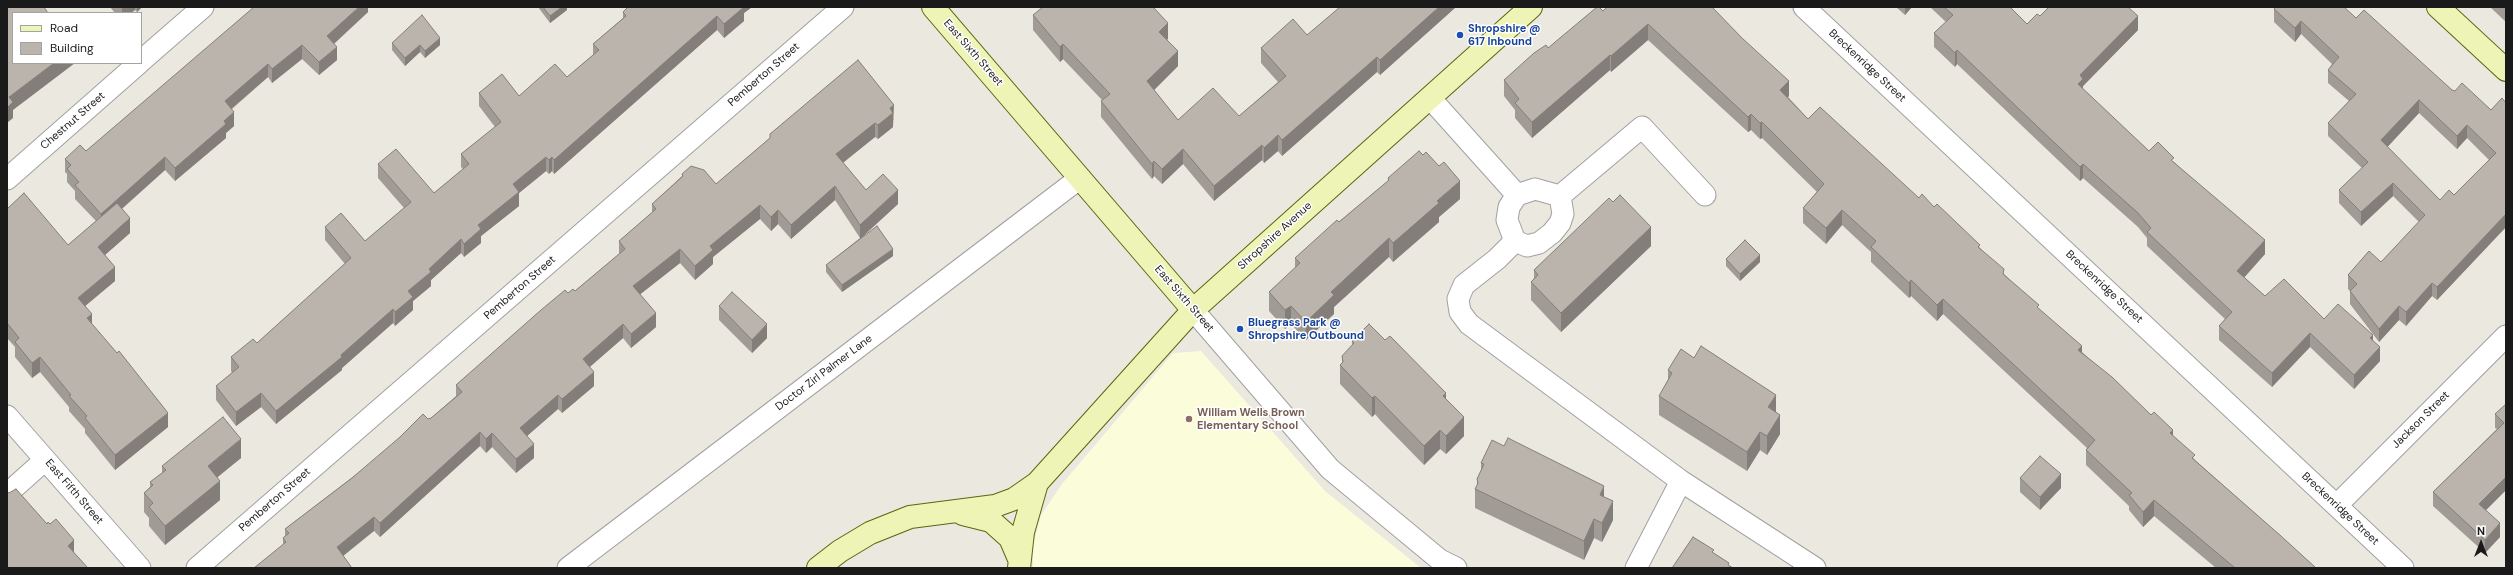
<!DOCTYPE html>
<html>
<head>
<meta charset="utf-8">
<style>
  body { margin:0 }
  #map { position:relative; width:2513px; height:575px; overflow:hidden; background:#ebe8e0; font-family:"DM Sans",sans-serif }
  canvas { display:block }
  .frame { position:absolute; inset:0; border:8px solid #1a1a1a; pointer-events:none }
  .legend { position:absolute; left:12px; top:12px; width:130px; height:52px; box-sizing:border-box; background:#fff; border:1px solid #a3a3a3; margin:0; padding:5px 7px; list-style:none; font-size:12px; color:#1a1a1a }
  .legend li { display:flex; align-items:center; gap:8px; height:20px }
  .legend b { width:20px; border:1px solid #a3a3a3 }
  .north { position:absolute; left:2461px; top:523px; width:40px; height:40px; -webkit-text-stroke:3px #fff; paint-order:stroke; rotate:0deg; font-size:11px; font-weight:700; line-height:16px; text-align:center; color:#1a1a1a }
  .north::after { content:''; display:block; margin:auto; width:14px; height:18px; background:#1a1a1a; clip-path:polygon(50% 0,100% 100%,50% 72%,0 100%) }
</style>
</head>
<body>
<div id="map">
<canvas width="2513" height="575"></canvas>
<div class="frame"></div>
<ul class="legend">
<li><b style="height:5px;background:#eef4b6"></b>Road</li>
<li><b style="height:11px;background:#bbb4ad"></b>Building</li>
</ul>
<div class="north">N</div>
</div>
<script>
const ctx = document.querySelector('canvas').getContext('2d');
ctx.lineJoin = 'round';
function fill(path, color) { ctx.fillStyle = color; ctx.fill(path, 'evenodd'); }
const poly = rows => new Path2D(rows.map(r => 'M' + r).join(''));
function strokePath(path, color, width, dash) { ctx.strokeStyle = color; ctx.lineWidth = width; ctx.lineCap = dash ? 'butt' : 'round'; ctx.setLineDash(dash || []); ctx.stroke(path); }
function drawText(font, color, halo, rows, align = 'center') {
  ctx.font = font + ' "DM Sans",sans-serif'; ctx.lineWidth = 3; ctx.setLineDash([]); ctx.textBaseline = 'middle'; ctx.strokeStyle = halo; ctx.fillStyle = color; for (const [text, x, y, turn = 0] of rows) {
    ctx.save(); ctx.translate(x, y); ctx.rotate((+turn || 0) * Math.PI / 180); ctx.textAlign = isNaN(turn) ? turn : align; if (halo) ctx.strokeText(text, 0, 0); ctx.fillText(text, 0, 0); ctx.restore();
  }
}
const education = poly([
  [1201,351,1325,491,1421,568,1033,568,1033,546,1041,515,1062,484,1173,353]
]);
const street = poly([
  [1804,7,2403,568],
  [141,61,203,7],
  [1430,98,1517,195],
  [7,179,139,63],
  [1535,189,1560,196,1563,214,1560,223,1552,233,1539,243,1527,246,1515,241,1507,220,1509,207,1517,195,1535,189],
  [1560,196,1642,127,1705,195],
  [1515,241,1497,259,1464,285,1458,299,1460,312,1469,324,1681,481,1815,568],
  [1193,310,1330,469,1440,560,1456,568],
  [7,416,140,568],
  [7,494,45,460],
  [2337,505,2506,336],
  [197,568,843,7],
  [568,568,1080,178],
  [1636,568,1681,481]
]);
const secondary = poly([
  [933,7,1193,310],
  [2438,7,2506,70],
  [963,514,991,521,1010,538,1019,559],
  [818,568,840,551,870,533,910,517,995,506,1014,499,1037,483,1193,310,1531,7],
  [1019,568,1023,532,1037,483]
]);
const wall = poly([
  [110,7,142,7,137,12,135,10,131,13,115,13],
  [368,7,368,12,334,44,337,60,319,75,302,59,272,83,268,77,232,109,234,126,226,133,226,138,175,181,165,170,122,209,130,233,105,255,115,281,85,306,92,324,168,427,115,470,85,433,85,429,69,411,69,407,40,372,32,378,15,357,15,347,7,338,7,209,68,245,96,221,75,199,75,191,67,182,67,174,65,172,65,159,86,151],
  [538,7,567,7,567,10,550,23],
  [647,7,752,7,744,13,744,21,724,38,717,30,554,174,552,171,549,174,546,171,519,193,519,206,481,236,481,243,464,257,461,253,431,280,431,286,413,301,413,310,395,326,393,323,342,368,342,370,276,424,261,407,236,426,216,400,216,386,232,373,231,371,231,357,257,343,345,264,325,240,325,227,365,241,404,208,378,178,378,164,434,193,463,169,461,167,461,154,495,127,479,106,479,93,519,96,567,77,593,55,593,44,623,18,623,12,646,8],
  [1456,7,1380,75,1377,72,1282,156,1278,151,1264,163,1262,160,1214,201,1183,164,1162,184,1154,176,1152,179,1101,117,1101,101,1102,100,1063,59,1060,62,1033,30,1033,15,1168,39,1167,39,1178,66,1154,90,1178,120,1239,116,1278,82,1261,63,1261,48,1307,35],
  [1712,7,1789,96,1788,97,1808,119,1919,198,1934,207,1980,248,2004,274,2082,352,2173,436,2195,460,2316,568,2216,568,2154,516,2143,527,2129,510,2129,506,2086,465,2086,450,2087,448,1943,314,1937,321,1911,296,1909,298,1871,262,1871,252,1842,225,1826,244,1803,223,1803,208,1817,192,1762,138,1760,139,1751,130,1748,132,1648,40,1611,72,1610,70,1532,138,1515,118,1515,110,1504,96,1504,80,1548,48],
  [1896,7,1912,7,1905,15],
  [1930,7,2010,7,2027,24,2040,16,2138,30,2083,86,2083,89,2149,151,2174,162,2265,254,2244,278,2265,296,2324,319,2373,340,2380,361,2354,389,2310,347,2272,387,2219,340,2219,326,2225,319,2147,246,2147,238,2138,227,2083,178,2080,181,1957,64,1955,67,1934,47,1934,33,1946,22],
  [2490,7,2506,7,2506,22],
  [2274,9,2356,18,2452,90,2491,110,2506,227,2437,300,2432,296,2406,326,2399,320,2379,342,2350,304,2350,291,2348,289,2348,275,2381,262,2419,222,2393,196,2361,226,2339,203,2339,190,2362,168,2328,136,2328,123,2349,101,2328,83,2328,70,2332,64,2301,34,2295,42,2274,22],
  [2419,113,2457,149,2467,138,2489,160,2454,195,2440,200,2387,147],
  [392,43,440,45,425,58,420,52,405,66,392,50],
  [894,119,893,120,893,127,878,139,875,137,843,163,866,190,898,204,863,236,893,256,842,292,826,272,826,265,860,238,835,200,791,239,778,224,771,231,760,219,713,257,713,264,695,280,680,263,640,294,656,327,631,348,623,338,589,367,594,386,562,413,558,409,527,436,534,458,516,473,492,447,486,453,480,446,380,537,374,531,283,544,283,538,285,536,285,529,428,419,431,418,456,396,456,385,568,293,575,291,619,254,619,241,652,213,652,204,682,176,682,174,716,184,770,138],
  [1388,178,1460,199,1439,217,1439,222,1393,262,1389,257,1334,307,1334,314,1306,340,1291,324,1285,329,1269,311,1269,292,1295,268,1295,258,1388,181],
  [1613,202,1651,246,1561,332,1531,300,1531,282,1534,278,1534,270],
  [1726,259,1760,262,1740,281,1726,266],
  [719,306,767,338,752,353,719,320],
  [1385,340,1446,400,1464,436,1446,454,1440,449,1424,465,1380,420,1375,414,1372,417,1340,384,1340,365,1342,364,1342,356,1352,346,1352,341],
  [1668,370,1776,412,1780,434,1767,455,1760,450,1747,471,1659,415,1659,396,1668,380],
  [2506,404,2506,490,2486,510,2500,537,2485,553,2433,506,2433,492,2497,429,2495,428,2495,414],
  [241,458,217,477,220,500,165,545,149,526,149,518,144,512,144,493,150,487,150,482,162,473,162,466],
  [1481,463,1604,497,1613,520,1602,542,1594,538,1584,560,1475,508,1475,489,1477,486,1477,479,1481,471],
  [2020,478,2061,488,2040,510,2020,492]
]);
const shadedWall = poly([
  [122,7,135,7,135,10,131,13,122,13],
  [137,7,142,7,137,12],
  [359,7,368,7,368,12,327,50,327,36],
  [562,7,567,7,567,10,550,23,550,16],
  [740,7,752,7,744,13,744,21,724,38,724,24],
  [1439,7,1456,7,1380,75,1380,60],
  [1905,7,1912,7,1905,15],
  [717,16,717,30,554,174,554,160],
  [2138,16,2138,30,2083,86,2083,93,2078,84,2080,75],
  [2301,21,2301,34,2295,42,2295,28],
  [1168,23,1168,39,1159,47,1159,32],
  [1648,24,1648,40,1611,72,1611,56],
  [440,38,440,45,425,58,425,51],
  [1063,44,1063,59,1060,62,1060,47],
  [302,45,302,59,272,83,272,69],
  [420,45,420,52,405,66,405,58],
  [337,47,337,60,319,75,319,62],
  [1957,50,1957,64,1955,67,1955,53],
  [1178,51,1178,66,1147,97,1147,81],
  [1610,55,1610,70,1532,138,1532,122],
  [1377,57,1377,72,1282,156,1282,140],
  [54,63,75,63,13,110,13,118,7,123,7,108,9,97],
  [268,64,268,77,225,114,225,101],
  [1789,81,1789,96,1780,105,1780,90],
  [2419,100,2419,113,2381,154,2381,140],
  [894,105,893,127,878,139,878,125,890,108],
  [234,112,234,126,226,133,226,138,175,181,175,168,224,121],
  [1751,114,1751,130,1748,132,1748,117],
  [1762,122,1762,138,1760,139,1760,123],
  [875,123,875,137,836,168,836,154],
  [2467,125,2467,138,2457,149,2457,136],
  [1278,135,1278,151,1264,163,1264,148],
  [1262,145,1262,160,1214,201,1214,186],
  [1183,149,1183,164,1162,184,1162,169],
  [165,157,165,170,101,227,101,214],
  [546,157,546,171,519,193,519,206,481,236,481,243,464,257,464,244,478,225,513,184],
  [552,157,552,171,549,174,549,160],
  [1154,161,1154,176,1152,179,1152,164],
  [2083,164,2083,178,2080,181,2080,167],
  [1460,181,1460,199,1439,217,1439,222,1393,262,1393,243,1437,201],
  [2393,183,2393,196,2361,226,2361,212],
  [835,186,835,200,791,239,791,225],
  [898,190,898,204,860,239,860,225],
  [760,205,760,219,713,257,713,264,695,280,695,266,710,246],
  [778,210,778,224,771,231,771,217],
  [1842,210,1842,225,1826,244,1826,228],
  [2506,214,2506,227,2437,300,2437,287],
  [130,218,130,233,98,261,98,247],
  [1651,227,1651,246,1561,332,1561,313],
  [1389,238,1389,257,1334,307,1334,314,1306,340,1306,322,1331,292],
  [461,239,461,253,431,280,431,286,413,301,413,310,395,326,395,312,408,291,429,269],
  [2265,240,2265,254,2237,285,2237,271],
  [680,249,680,263,633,300,633,286],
  [893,249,893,256,842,292,842,285],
  [1760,255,1760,262,1740,281,1740,274],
  [115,267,115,281,78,312,78,298],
  [1911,280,1911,296,1909,298,1909,283],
  [2432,283,2432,296,2406,326,2406,312],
  [1943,299,1943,314,1937,321,1937,305],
  [1291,306,1291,324,1285,329,1285,310],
  [2399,306,2399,320,2379,342,2379,329],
  [393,309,393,323,342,368,342,370,276,424,276,411],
  [656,313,656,327,631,348,631,334],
  [92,314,92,329,87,318],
  [623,324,623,338,583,373,583,359],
  [767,324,767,338,752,353,752,340],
  [2310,333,2310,347,2272,387,2272,373],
  [2373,335,2373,349,2370,338],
  [2082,346,2082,362,2078,350],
  [2380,347,2380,361,2354,389,2354,375],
  [40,357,40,372,32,378,32,363],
  [594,372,594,386,562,413,562,399],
  [261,393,261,407,236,426,236,412],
  [1446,393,1446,412,1443,396],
  [558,395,558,409,520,442,520,428],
  [1776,395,1776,414,1768,407],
  [1375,396,1375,414,1372,417,1372,398],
  [168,413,168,427,115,470,115,455],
  [1780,415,1780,434,1767,455,1767,436],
  [1464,417,1464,436,1446,454,1446,436],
  [1440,430,1440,449,1424,465,1424,446],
  [2173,430,2173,446,2170,433],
  [480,432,480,446,380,537,380,523],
  [1760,432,1760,450,1747,471,1747,452],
  [492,433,492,447,486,453,486,439],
  [241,439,241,458,208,485,208,466],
  [534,444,534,458,516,473,516,459],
  [2061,474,2061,488,2040,510,2040,497],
  [2506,477,2506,490,2479,517,2479,504],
  [220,481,220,500,165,545,165,526],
  [1604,486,1604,505,1600,495],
  [2154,500,2154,516,2143,527,2143,512],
  [1613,501,1613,520,1602,542,1602,523],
  [374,517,374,531,337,561,337,547],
  [1594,519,1594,538,1584,560,1584,541],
  [2500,523,2500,537,2485,553,2485,540],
  [74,540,74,553,68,546]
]);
const building = poly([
  [7,7,44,7,48,13,13,13,13,63,54,63,9,97,13,102,7,108,7,7],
  [254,7,359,7,327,36,337,47,319,62,302,45,272,69,268,64,225,101,234,112,224,121,226,124,175,168,165,157,101,214,75,185,79,182,67,169,71,165,65,159,80,145,86,151,254,7],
  [543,7,562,7,550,16,543,7],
  [628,7,645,7,646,8,647,7,744,7,724,24,717,16,554,160,552,157,549,160,546,157,513,184,519,192,478,225,481,229,464,244,461,239,429,269,431,272,408,291,413,297,395,312,393,309,341,355,342,357,276,411,261,393,236,412,216,386,239,367,231,357,253,339,257,343,351,258,325,227,341,213,365,241,411,202,378,164,396,149,434,193,469,164,461,154,501,122,479,93,502,74,519,96,555,64,567,77,599,50,593,44,626,16,623,12,628,7],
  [1043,7,1153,7,1168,23,1159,32,1178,51,1147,81,1178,120,1213,88,1239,116,1286,76,1261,48,1293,19,1307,35,1340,7,1439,7,1380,60,1377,57,1282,140,1278,135,1264,148,1262,145,1214,186,1183,149,1162,169,1154,161,1152,164,1101,101,1110,94,1063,44,1060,47,1033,15,1043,7],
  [1597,7,1599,7,1603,11,1607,7,1712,7,1742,38,1789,81,1780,90,1808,119,1820,107,1919,198,1922,194,1934,207,1937,204,1980,245,1978,247,2004,269,2003,274,2039,305,2037,307,2082,346,2078,350,2112,377,2151,415,2154,412,2173,430,2170,433,2195,455,2192,458,2281,536,2316,568,2235,568,2154,500,2143,512,2129,495,2132,493,2086,450,2095,440,1943,299,1937,305,1911,280,1909,283,1871,247,1876,241,1842,210,1826,228,1803,208,1824,184,1762,122,1760,123,1751,114,1748,117,1648,24,1611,56,1610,55,1532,122,1515,103,1519,99,1504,80,1534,53,1546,45,1548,48,1597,7],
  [1944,7,2010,7,2027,24,2037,14,2040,16,2049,7,2128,7,2138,16,2080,75,2083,79,2078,84,2149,151,2158,142,2174,158,2171,160,2265,240,2237,271,2265,296,2284,279,2324,319,2338,304,2373,335,2370,338,2380,347,2354,375,2310,333,2272,373,2219,326,2232,312,2147,232,2151,228,2138,213,2083,164,2080,167,1957,50,1955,53,1934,33,1953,15,1944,7],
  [2276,7,2344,7,2356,18,2364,10,2452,90,2455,91,2462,83,2491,110,2502,98,2506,103,2506,214,2437,287,2432,283,2406,312,2399,306,2379,329,2350,291,2357,284,2348,275,2369,251,2381,262,2425,215,2393,183,2361,212,2339,190,2368,162,2328,123,2356,94,2328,70,2339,57,2301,21,2295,28,2274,9,2276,7],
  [2419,100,2457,136,2467,125,2496,153,2454,195,2449,190,2440,200,2381,140,2419,100],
  [422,15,440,38,425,51,420,45,405,58,392,43,422,15],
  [858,60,894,105,890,108,893,113,878,125,875,123,836,154,866,190,883,174,898,190,860,225,835,186,791,225,778,210,771,217,760,205,710,246,713,250,695,266,680,249,633,286,656,313,631,334,623,324,583,359,594,372,562,399,558,395,520,428,534,444,516,459,492,433,486,439,480,432,380,523,374,517,337,547,352,568,254,568,286,542,283,538,289,533,285,529,352,478,400,437,423,414,428,419,431,418,462,392,456,385,541,310,565,290,568,293,573,289,575,291,625,249,619,241,656,209,652,204,683,176,682,174,691,166,704,170,716,184,770,138,770,134,858,60],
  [1419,151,1423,155,1426,152,1439,166,1444,162,1460,181,1437,201,1439,203,1393,243,1389,238,1331,292,1334,295,1306,322,1291,306,1285,310,1269,292,1300,263,1295,258,1337,220,1339,222,1389,180,1388,178,1419,151],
  [24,193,68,245,117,203,130,218,98,247,115,267,78,298,92,314,87,318,117,353,119,351,168,413,115,455,85,418,87,416,69,396,71,395,40,357,32,363,15,342,19,338,7,323,7,209,24,193],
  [1620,195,1651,227,1561,313,1531,282,1538,275,1534,270,1609,198,1613,202,1620,195],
  [877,226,893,249,842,285,826,265,877,226],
  [1745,240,1760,255,1740,274,1726,259,1745,240],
  [732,292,767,324,752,340,719,306,732,292],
  [1369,324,1385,340,1390,336,1446,393,1443,396,1464,417,1446,436,1440,430,1424,446,1380,401,1375,396,1372,398,1340,365,1343,362,1342,356,1354,343,1352,341,1369,324],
  [1701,346,1776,395,1768,407,1780,415,1767,436,1760,432,1747,452,1659,396,1672,373,1668,370,1681,349,1694,358,1701,346],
  [2506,404,2506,477,2479,504,2500,523,2485,540,2433,492,2504,423,2495,414,2506,404],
  [223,417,241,439,208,466,220,481,165,526,149,507,153,503,144,493,153,485,150,482,166,470,162,466,223,417],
  [1508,438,1604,486,1600,495,1613,501,1602,523,1594,519,1584,541,1475,489,1478,483,1477,479,1484,464,1481,463,1492,440,1504,446,1508,438],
  [2040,456,2061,474,2040,497,2020,478,2040,456],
  [16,489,47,524,48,522,50,524,56,519,74,540,68,546,88,568,7,568,7,492,9,493,16,489],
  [1693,537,1714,550,1712,552,1729,563,1728,565,1733,568,1672,568,1693,537]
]);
const markers = [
  [1460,35,4,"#1a4fb4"],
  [1240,329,4,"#1a4fb4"],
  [1189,419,4,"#8d6e63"]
];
const transitNames = [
  ["Shropshire @",1468,29],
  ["617 Inbound",1468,42],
  ["Bluegrass Park @",1248,323],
  ["Shropshire Outbound",1248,336]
];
const streetNames = [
  ["East Sixth Street",973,53,49],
  ["Breckenridge Street",1867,66,43],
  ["Pemberton Street",764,75,-41],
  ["Chestnut Street",73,121,-41],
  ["Shropshire Avenue",1275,236,-42],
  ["Breckenridge Street",2104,287,43],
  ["Pemberton Street",520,288,-41],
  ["East Sixth Street",1184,299,49],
  ["Doctor Zirl Palmer Lane",824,373,-37],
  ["Jackson Street",2421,420,-45],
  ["East Fifth Street",74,492,49],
  ["Pemberton Street",275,500,-41],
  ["Breckenridge Street",2340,509,43]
];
const educationNames = [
  ["William Wells Brown",1197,413],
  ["Elementary School",1197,426]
];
fill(education, '#fbfcd9');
strokePath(street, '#a1a1a1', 23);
strokePath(secondary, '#5a670c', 24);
strokePath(street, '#fff', 21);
strokePath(secondary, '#eef4b6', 22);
fill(wall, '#a19b95');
fill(shadedWall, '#837e79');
fill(building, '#bbb4ad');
strokePath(building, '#837e79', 1);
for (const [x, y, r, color] of markers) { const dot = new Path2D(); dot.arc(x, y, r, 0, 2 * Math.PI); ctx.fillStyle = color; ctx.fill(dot); strokePath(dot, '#fff', 1.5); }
drawText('bold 11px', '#164399', '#fff', transitNames, 'left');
drawText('11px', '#1a1a1a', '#fff', streetNames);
drawText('bold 11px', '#785e54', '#fff', educationNames, 'left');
</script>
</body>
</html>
